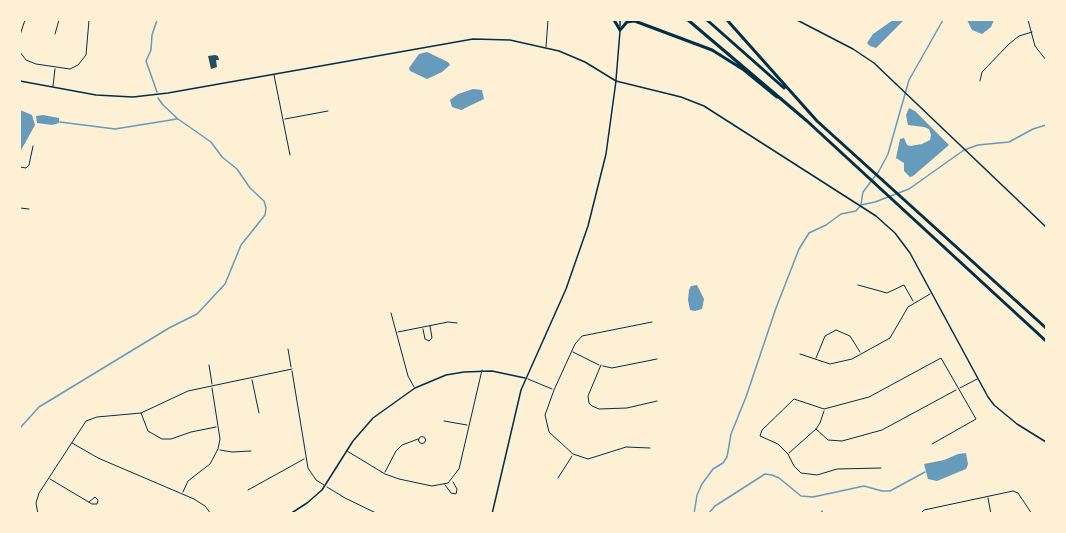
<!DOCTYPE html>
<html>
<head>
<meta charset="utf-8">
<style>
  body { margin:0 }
  #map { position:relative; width:1066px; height:533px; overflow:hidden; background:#fdf0d5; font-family:"Fira Sans Condensed",sans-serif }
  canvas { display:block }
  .frame { position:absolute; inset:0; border:21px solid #fdf0d5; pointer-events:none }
</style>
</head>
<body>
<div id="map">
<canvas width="1066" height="533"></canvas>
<div class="frame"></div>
</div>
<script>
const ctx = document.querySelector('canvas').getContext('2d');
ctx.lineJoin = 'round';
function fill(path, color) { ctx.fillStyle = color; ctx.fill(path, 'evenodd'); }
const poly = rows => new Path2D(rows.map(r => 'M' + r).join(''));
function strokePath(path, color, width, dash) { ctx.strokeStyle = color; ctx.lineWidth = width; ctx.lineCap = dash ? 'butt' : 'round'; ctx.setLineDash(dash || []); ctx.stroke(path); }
const water = poly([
  [893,20,904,20,876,48,870,46,867,43,873,34],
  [967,20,994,20,991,27,982,34,972,30],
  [427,52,448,62,450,65,442,72,427,79,410,71,409,68,419,54],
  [473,89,482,90,484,99,461,110,452,107,450,100,458,94],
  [909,108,915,111,949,145,913,176,910,177,904,171,904,163,896,158,900,139,904,138,907,145,910,146,922,144,930,140,931,135,929,129,924,127,908,125,906,115],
  [20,110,32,115,35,125,20,152],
  [43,115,59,118,59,123,52,125,37,123,36,116],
  [697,285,704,299,702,309,695,311,690,310,688,300,689,290,691,286],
  [966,453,968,464,966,469,937,481,928,479,924,464,944,460,958,454]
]);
const stream = poly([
  [157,92,146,61,151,50,152,35,157,20],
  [60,122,115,129,177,119],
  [861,204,863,192,879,171,888,154,909,80,943,20],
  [20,428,39,407,169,328,197,314,225,284,241,245,265,215,266,208,264,201,250,188,237,169,222,157,211,142,178,119,163,105,158,98],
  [694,514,697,495,702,484,713,469,723,463,727,457,731,434,746,397,776,308,799,249,809,233,826,225,841,214,856,211,861,205,875,202,909,189,964,150,978,145,1009,142,1033,129,1046,125],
  [708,514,715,506,765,474,772,475,779,478,801,496,813,497,864,486,882,491,890,491,925,472]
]);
const building = poly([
  [215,55,218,56,219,60,216,60,217,67,211,69,208,56]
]);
const minor = poly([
  [1028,20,1035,46,1046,60],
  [55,34,59,20],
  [20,35,25,20],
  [546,47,548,20],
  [20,52,26,60,36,64,70,69,78,65,86,55,89,20],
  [274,75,290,155],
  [980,81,982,72,1009,44,1019,36,1032,32],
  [53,86,55,69],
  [285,119,328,111],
  [20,167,26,168,29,165,33,146],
  [20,208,29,209],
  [858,285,887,293,904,285,913,301],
  [391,313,408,376,414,387],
  [423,329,425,339,429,341,432,338,430,326],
  [398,332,448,322,457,323],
  [288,349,291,367],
  [573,352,599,365],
  [800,354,830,364,852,359,890,338,908,307,930,294],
  [816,358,825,336,836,330,850,336,860,352],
  [209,365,212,384],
  [601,365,588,396,589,403,592,406,599,409,627,408,657,401],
  [603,366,612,368,657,359],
  [292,371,308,468,316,480,324,485],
  [528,379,552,389],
  [252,380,259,413],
  [960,388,977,379],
  [141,413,148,431,162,439,171,439,191,432,216,427],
  [444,421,467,425],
  [816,429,828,440,842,441,882,430,956,390],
  '418.5 440a3.5 3.5 0 1 1 7 0a3.5 3.5 0 1 1-7 0Z',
  [72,443,98,458,194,499,205,506,211,514],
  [650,448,626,447,588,459,573,454,549,432,545,415,554,390,575,344,582,336,652,322],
  [220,450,232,452,251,451],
  [347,451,385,474,399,479,432,486,448,483,459,469,482,370],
  [789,453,816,429,820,423,824,411],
  [881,468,837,469,817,475,801,473,794,466,788,454,778,444,760,436,762,430,794,399,824,409,869,397,941,358,976,419,932,444],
  [385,472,396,451,402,445,418,439],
  [558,478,572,456],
  [50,479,92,504,97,504,98,500,95,497,89,502],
  [445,485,451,493,456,494,457,489,453,482],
  [327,487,345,498,378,514],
  [248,490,304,459],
  [183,492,188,481,210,464,218,449,220,439,212,388],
  [988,498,991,514],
  [822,511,822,514],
  [38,514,36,503,39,493,86,421,97,417,141,413,188,391,292,369],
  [920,514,924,510,1013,491,1018,493,1032,514]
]);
const tertiary = poly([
  [797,20,853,49,874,63,1046,227],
  [620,26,620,20],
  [616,80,620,31],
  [20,81,96,95,133,97,168,93,473,39,510,40,559,51,585,62,616,81,681,97,704,106,876,216,895,233,910,253,988,397,994,405,1017,424,1046,442],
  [290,514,307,503,322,490,353,441,373,418,415,388,446,375,464,372,492,371,525,378]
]);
const secondary = poly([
  [492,514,521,390,566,289,588,226,606,154,616,81]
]);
const motorway = poly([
  [614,20,620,30,627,22,634,21],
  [632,20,712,50,744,70,777,97],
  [688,20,807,121,1046,341],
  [707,20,784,88],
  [727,20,817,121,1046,328]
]);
fill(water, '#669bbc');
strokePath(stream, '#669bbc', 1.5);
fill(building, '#264d5e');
strokePath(minor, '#003049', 1);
strokePath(tertiary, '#003049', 1.5);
strokePath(secondary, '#003049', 1.5);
strokePath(motorway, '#003049', 3);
</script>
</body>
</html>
